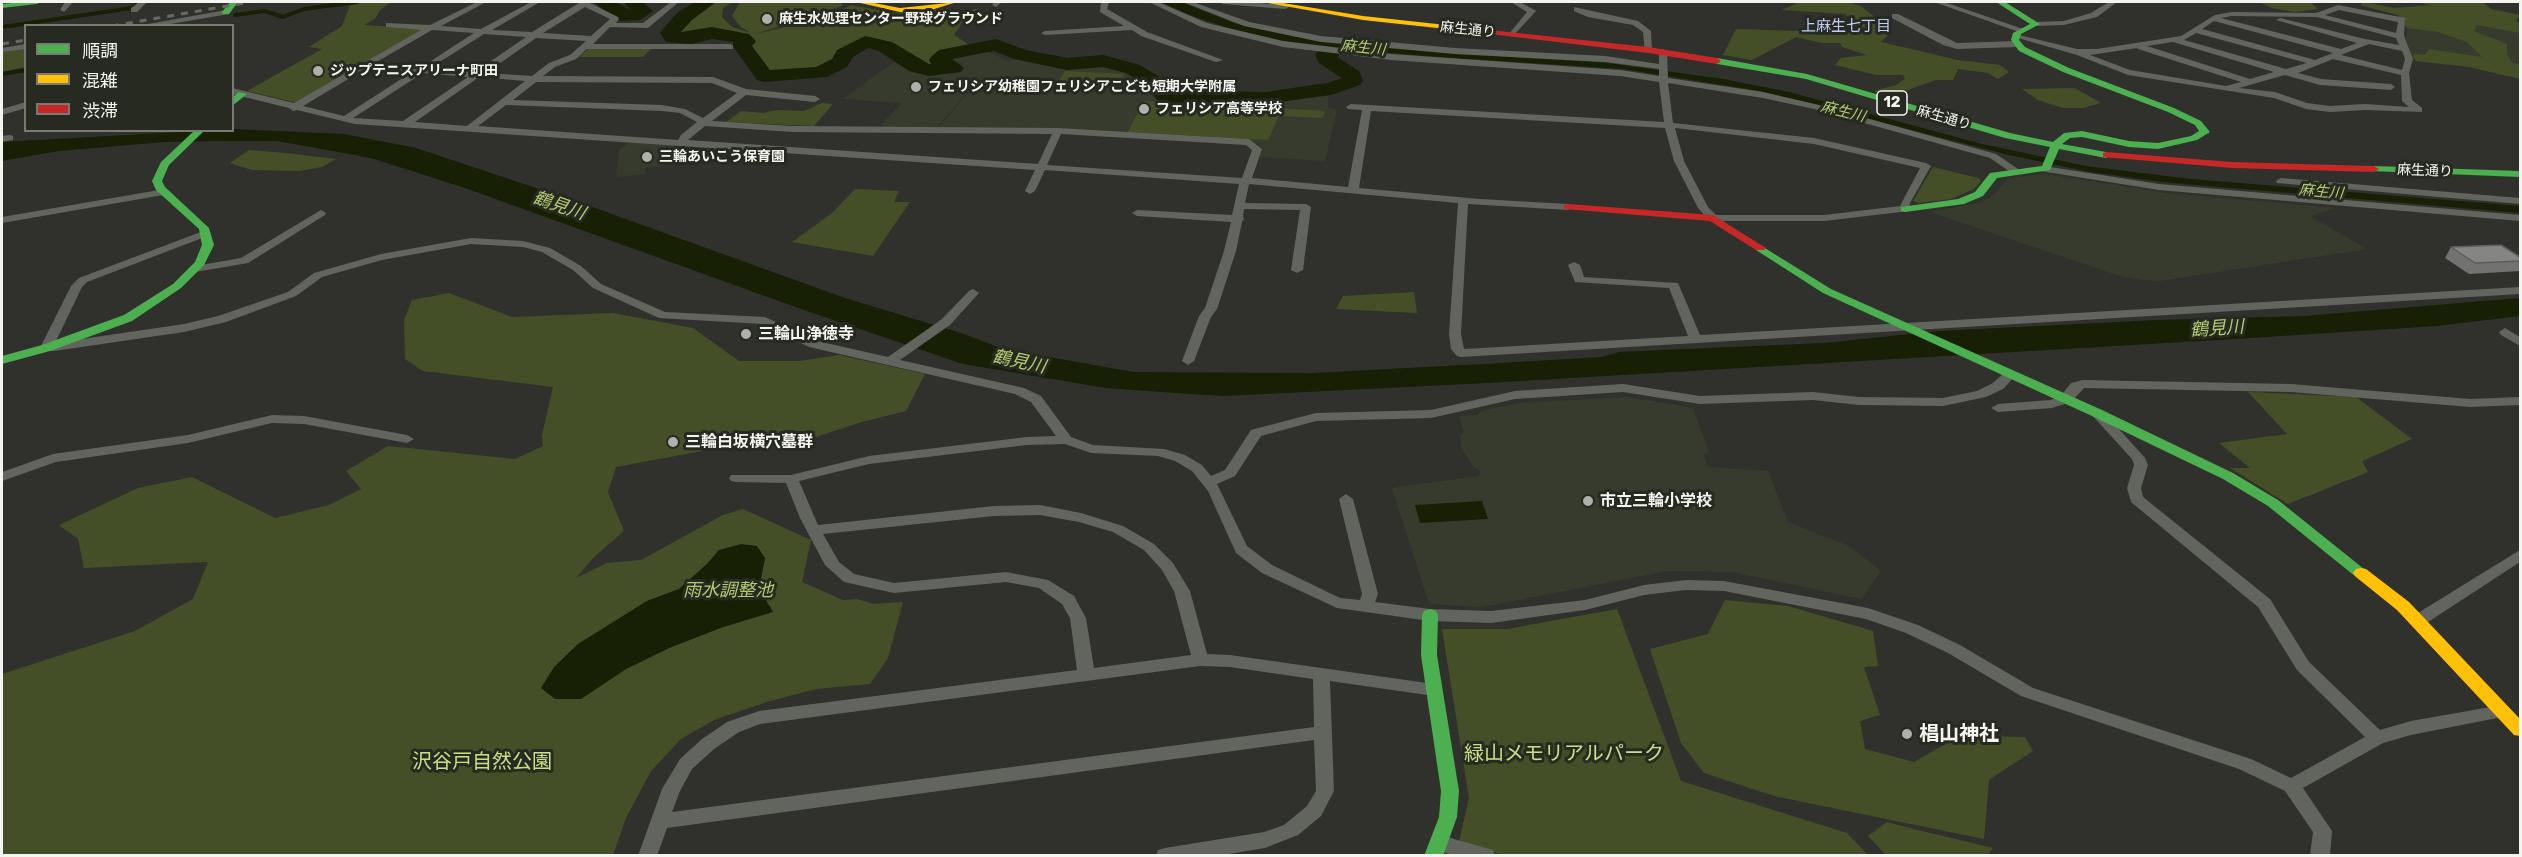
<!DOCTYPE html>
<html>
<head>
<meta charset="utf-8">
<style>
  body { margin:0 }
  #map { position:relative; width:2522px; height:857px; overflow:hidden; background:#30312d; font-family:Rubik,"Noto Sans JP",sans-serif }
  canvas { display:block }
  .frame { position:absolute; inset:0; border:3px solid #f4f5f0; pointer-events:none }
  .legend { position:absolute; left:24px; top:24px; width:210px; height:108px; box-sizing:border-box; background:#272a21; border:2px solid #797b74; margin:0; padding:8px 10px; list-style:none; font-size:18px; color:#f4f5f0 }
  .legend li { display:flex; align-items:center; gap:12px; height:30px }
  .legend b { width:30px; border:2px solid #797b74 }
</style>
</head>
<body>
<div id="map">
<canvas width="2522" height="857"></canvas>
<div class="frame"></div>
<ul class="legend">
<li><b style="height:8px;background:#4caf50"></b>順調</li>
<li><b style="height:8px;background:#ffc107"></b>混雑</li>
<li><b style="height:8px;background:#c62828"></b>渋滞</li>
</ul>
</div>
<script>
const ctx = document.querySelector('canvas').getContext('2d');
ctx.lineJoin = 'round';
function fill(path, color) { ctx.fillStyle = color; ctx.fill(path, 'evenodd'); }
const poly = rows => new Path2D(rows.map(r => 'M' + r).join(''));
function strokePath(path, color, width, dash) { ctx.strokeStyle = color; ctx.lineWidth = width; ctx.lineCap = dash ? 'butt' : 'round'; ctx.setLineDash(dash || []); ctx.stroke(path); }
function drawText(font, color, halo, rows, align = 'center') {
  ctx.font = font + ' Rubik,"Noto Sans JP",sans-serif'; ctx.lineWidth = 6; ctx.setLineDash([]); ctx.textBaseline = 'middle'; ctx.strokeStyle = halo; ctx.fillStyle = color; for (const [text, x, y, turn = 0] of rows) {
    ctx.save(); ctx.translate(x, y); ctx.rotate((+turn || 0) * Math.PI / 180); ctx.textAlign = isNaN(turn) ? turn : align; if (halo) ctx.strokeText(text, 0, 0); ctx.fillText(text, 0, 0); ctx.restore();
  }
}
const built = poly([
  [2414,11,2520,33,2520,78,2468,66,2413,61,2406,40,2408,21],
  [984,50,999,57,936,128,883,128,881,125,902,103,843,99,894,62,914,71,932,74,955,73,961,70,963,64,951,59],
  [999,57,1008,61,1015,59,1066,67,1096,64,1106,66,1129,74,1146,84,1158,98,1168,100,1267,102,1328,94,1328,107,1337,110,1325,161,1259,157,1262,149,1258,144,1248,140,938,128],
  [631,141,677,145,675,164,646,168,645,174,616,177,619,150],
  [2045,174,2166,193,2336,208,2310,216,2367,249,2160,281,2143,280,2123,277,1930,212,1982,202,1995,194,2008,178],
  [1626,397,1693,408,1709,452,1703,454,1708,467,1768,471,1788,522,1849,546,1881,571,1861,599,1732,572,1667,571,1482,607,1429,604,1392,488,1479,476,1480,471,1473,466,1461,448,1460,436,1464,432,1459,416,1478,415,1481,411,1519,403]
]);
const green = poly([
  [366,2,391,2,380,10,375,19,364,25,425,29,298,103,247,91,322,49,309,47,342,26,350,5],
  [708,2,733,2,723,8,722,17,732,27,751,33,741,27,732,16,740,2,842,2,842,6,755,34,828,17,851,5,893,13,949,8,944,13,956,14,979,8,962,23,954,35,971,46,935,57,936,62,948,67,925,68,916,65,914,58,894,55,883,42,865,39,844,48,829,65,818,71,793,75,767,75,755,70,749,63,752,48,746,46,750,40,709,32,694,36,680,36,679,32,689,17],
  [1799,2,1849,2,1861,6,1892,31,1881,42,1958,60,2000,65,2009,72,1998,79,1988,73,1958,69,1953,80,1936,80,1888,97,1874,91,1896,85,1905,79,1903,75,1876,75,1835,65,1841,58,1867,55,1842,47,1840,43,1822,43,1796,37,1752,60,1723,55,1736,29,1860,33,1856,24,1845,14,1782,10],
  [2259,2,2310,2,2318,9,2295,12,2272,8],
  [2364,2,2394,8,2430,5,2417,2,2483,2,2491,9,2520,15,2516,21,2520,23,2520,33,2477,25,2474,31,2507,44,2507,54,2512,62,2520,65,2520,79,2469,67,2416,61,2412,54,2425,55,2429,49,2482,57,2467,42,2438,32,2408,28,2402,24,2398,15,2360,5],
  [591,47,652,48,643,57,579,57],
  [25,48,25,67,2,72,2,52],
  [1065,71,1124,74,1118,86,1058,82],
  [2075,88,2101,103,2083,108,2062,108,2038,100,2022,89],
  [1144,101,1325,111,1323,118,1279,116,1268,140,1128,132],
  [822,103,833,104,814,126,726,122,741,111,763,113,777,110,804,111],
  [249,150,286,153,336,159,322,167,300,171,252,170,230,163],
  [1933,167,1978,178,1981,181,1974,189,1951,199,1919,203,1913,201],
  [855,189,899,191,894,202,910,202,873,256,792,242,832,213],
  [1414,292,1417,313,1336,309,1343,296],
  [449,293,512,317,613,313,693,328,739,361,800,361,839,355,925,374,906,411,862,422,782,448,729,446,616,467,608,492,624,531,593,558,576,578,607,563,641,560,723,515,743,509,811,540,802,582,843,600,857,599,874,604,903,602,888,658,870,684,816,689,770,701,714,720,681,739,651,771,626,818,613,855,2,856,2,674,135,631,193,599,208,562,84,568,78,539,59,525,138,488,192,477,275,518,329,505,361,489,346,471,388,446,515,459,543,446,542,435,553,387,423,371,405,359,404,320,412,300],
  [719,550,765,558,760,583,764,597,773,612,723,627,669,648,626,669,581,699,578,644,647,601,679,589,707,564],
  [2248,392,2356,397,2412,439,2362,461,2368,472,2288,504,2230,468,2250,468,2219,443,2287,434],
  [1725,600,1788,606,1873,631,1878,666,1864,667,1880,715,1860,721,1865,749,1914,762,1954,739,1970,736,2025,737,2033,751,1989,780,1984,839,1774,796,1704,773,1681,743,1650,649,1708,634],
  [1617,609,1681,781,1847,833,1868,855,1506,856,1459,842,1469,798,1442,629,1507,629],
  [1887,822,1914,829,1993,848,1988,855,1886,855,1868,836]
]);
const water = poly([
  [1161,2,1181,2,1234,23,1299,37,1444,53,1608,63,1723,79,1789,92,1982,144,2086,166,2191,179,2520,206,2520,213,2162,182,2090,172,2009,155,1760,91,1623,69,1439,57,1309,46,1245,34,1187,14],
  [233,129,344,134,416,148,584,204,845,298,964,334,1003,349,1134,372,1312,373,1483,364,1602,357,1619,352,1824,343,1939,331,2158,320,2303,316,2520,298,2520,316,2437,326,2235,339,1487,383,1224,396,1176,393,1105,388,963,364,801,309,465,188,371,158,277,141,219,141,164,142,59,151,2,161,2,142],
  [1482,501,1488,519,1420,523,1415,505],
  [741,544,757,546,765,558,760,583,764,597,773,612,723,627,669,648,626,669,581,699,555,699,541,688,554,667,578,644,647,601,679,589,707,564,719,550]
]);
const stream = poly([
  [235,15,264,11,283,17,304,9,357,2],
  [2,27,132,8,138,3],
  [2,74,26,70]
]);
const river = poly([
  [594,2,615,2,631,10,625,4,627,2,643,2,653,11,640,20,622,21,615,19,594,2],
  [695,2,716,2,692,20,681,32,712,27,749,34,756,41,752,46,770,70,816,67,832,59,837,50,865,36,892,42,929,64,931,64,929,60,932,56,939,50,996,39,1026,50,1067,58,1103,55,1140,65,1158,76,1173,91,1265,92,1327,83,1342,78,1319,63,1315,55,1318,51,1331,46,1338,48,1341,52,1337,57,1359,71,1363,81,1360,85,1331,95,1265,104,1167,103,1159,102,1144,84,1126,73,1103,67,1067,70,1014,59,994,51,952,59,964,68,961,72,929,76,909,71,879,51,868,48,853,57,847,67,827,77,764,82,757,80,732,45,734,42,712,39,691,44,666,42,660,33,663,29,678,12,695,2]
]);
const street = poly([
  [65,2,73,2,64,12,60,10,65,2],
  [139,2,147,2,137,12,131,12,131,8,139,2],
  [477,2,486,2,441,26,481,29,531,2,540,2,492,30,532,32,579,3,578,2,588,2,618,17,619,19,616,23,643,23,671,2,679,2,648,28,610,27,593,44,730,44,733,45,733,49,587,49,576,59,555,67,543,76,713,77,746,89,815,96,820,99,815,102,746,95,712,121,792,126,1058,128,1249,139,1262,149,1252,178,1348,187,1362,110,1348,109,1346,107,1351,104,1664,122,1659,82,1620,76,1391,60,1283,47,1201,27,1149,2,1158,2,1207,23,1283,41,1391,54,1620,70,1659,76,1659,69,1605,62,1455,54,1321,42,1244,26,1183,2,1193,2,1249,22,1321,36,1455,48,1605,56,1659,64,1659,52,1663,49,1667,52,1668,78,1763,92,1819,105,1996,154,2021,171,2016,174,2012,173,1990,158,1814,109,1763,98,1668,83,1673,123,1814,138,1926,163,1931,166,1910,203,1909,211,1824,221,1713,221,1709,220,1698,208,1674,161,1665,128,1371,111,1359,188,1480,199,1568,204,1573,207,1568,210,1468,204,1461,334,1464,349,1688,336,1669,288,1575,282,1568,265,1574,262,1580,265,1584,277,1678,283,1700,335,2520,287,2520,294,1461,357,1457,356,1451,349,1449,334,1458,203,1249,184,1245,203,1306,204,1311,207,1303,270,1297,273,1291,270,1300,210,1244,209,1243,217,1244,219,1242,222,1236,251,1217,309,1211,317,1194,361,1188,365,1182,361,1199,316,1205,308,1224,251,1231,222,1137,216,1132,213,1137,210,1232,215,1239,184,1045,170,1035,191,1030,194,1025,191,1035,170,355,124,297,110,293,111,289,108,232,94,232,88,294,103,421,30,389,27,386,27,386,23,430,25,477,2],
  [585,7,610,19,591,36,543,33,585,7],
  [432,30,474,33,420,68,373,64,432,30],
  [484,34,526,37,475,72,430,68,484,34],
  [536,38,586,41,570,55,549,63,532,76,486,73,536,38],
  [365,69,412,72,344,116,303,106,365,69],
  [423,73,468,77,403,121,353,118,423,73],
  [479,77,525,81,467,126,415,122,479,77],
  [536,82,712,83,737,93,703,118,685,109,662,105,513,100,536,82],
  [506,105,662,111,680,113,697,122,681,135,678,140,478,126,506,105],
  [705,126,792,132,1052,134,1038,164,688,140,705,126],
  [1675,128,1814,144,1920,168,1900,206,1824,215,1716,215,1708,207,1684,161,1675,128],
  [1061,134,1246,145,1252,150,1242,178,1047,165,1061,134],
  [994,2,1002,2,996,7,992,5,994,2],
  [1101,2,1109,2,1107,9,1147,32,1223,60,1216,62,1141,36,1132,30,1045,35,1041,33,1045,31,1124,26,1100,12,1101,2],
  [1219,2,1246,2,1285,5,1289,7,1285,9,1223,4,1219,2],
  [1511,2,1520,2,1536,11,1512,37,1508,35,1527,12,1511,2],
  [1934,2,1944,2,2026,30,2019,32,1934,2],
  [2109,2,2117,2,2097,17,2064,25,2036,26,2032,24,2036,22,2064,21,2091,13,2109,2],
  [2338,5,2405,18,2404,36,2413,59,2409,73,2412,100,2422,108,2422,112,2365,110,2330,112,2306,109,2274,98,2128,75,2077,55,2011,36,2015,34,2077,49,2097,49,2181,36,2215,15,2232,12,2316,13,2338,5],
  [2339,10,2398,22,2396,33,2325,15,2339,10],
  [2232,16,2317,17,2396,38,2399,45,2365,39,2280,18,2276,20,2357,43,2341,49,2221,18,2232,16],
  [2214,21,2333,53,2315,60,2202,29,2214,21],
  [2196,33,2307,63,2286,69,2184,40,2196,33],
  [2173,42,2274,72,2250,79,2147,46,2173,42],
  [2369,44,2402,51,2405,59,2402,70,2341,55,2369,44],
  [2137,48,2138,49,2241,82,2226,86,2130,70,2090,55,2137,48],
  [2333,59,2401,75,2402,101,2409,107,2365,104,2330,106,2307,103,2275,92,2239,88,2285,75,2320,85,2391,90,2395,87,2391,84,2321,79,2298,73,2333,59],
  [1574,7,1638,21,1651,31,1652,50,1645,52,1643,32,1633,25,1588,17,1574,11,1574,7],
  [226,10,229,10,229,14,159,26,137,26,226,10],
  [1892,14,1898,14,1957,43,2017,41,2021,44,2017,47,1957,49,1943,45,1892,18,1892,14],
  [26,44,26,49,2,52,2,48,26,44],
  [26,102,26,108,2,115,2,109,26,102],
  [10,135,13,136,13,140,2,142,2,136,10,135],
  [2044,166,2159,184,2520,215,2520,221,2159,190,2040,171,2039,169,2044,166],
  [2281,178,2520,198,2520,204,2277,183,2276,181,2281,178],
  [165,189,170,192,169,194,2,223,2,217,165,189],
  [321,210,326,213,325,215,248,263,195,272,189,269,195,266,241,258,321,210],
  [206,230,211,233,210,235,87,282,82,287,55,343,184,324,218,316,288,292,314,273,381,254,471,238,523,241,550,248,581,266,601,284,665,312,765,317,817,341,888,357,942,319,969,291,973,289,979,293,950,325,900,360,1024,388,1041,396,1071,437,1093,445,1164,449,1185,455,1202,465,1211,476,1225,470,1251,430,1316,413,1431,410,1515,391,1623,384,1700,396,1813,392,1859,397,1943,398,1977,391,1993,383,2006,371,2011,370,2017,374,2003,389,1986,397,1943,406,1859,405,1813,400,1700,404,1623,392,1515,399,1431,418,1316,421,1261,436,1235,476,1217,484,1247,546,1272,565,1340,598,1360,600,1362,594,1339,499,1346,494,1353,499,1378,594,1375,602,1430,609,1491,611,1585,600,1644,585,1686,580,1724,581,1868,608,1918,625,1960,645,2033,688,2251,759,2291,778,2365,737,2297,670,2258,607,2131,502,2127,488,2134,465,2132,459,2090,413,2097,409,2102,410,2145,458,2148,465,2141,488,2143,497,2270,599,2309,662,2380,730,2411,721,2502,705,2508,706,2511,711,2508,716,2502,717,2411,735,2383,743,2303,788,2332,831,2330,856,2310,856,2313,832,2285,791,2239,769,2021,696,1948,653,1906,633,1866,619,1724,591,1686,590,1644,595,1585,610,1491,623,1430,621,1337,608,1262,573,1236,553,1208,491,1192,471,1175,461,1158,456,1091,453,1065,444,1027,445,869,464,799,481,818,525,994,506,1040,505,1081,513,1123,526,1154,544,1173,563,1190,591,1207,654,1230,655,1434,684,1440,686,1442,690,1440,694,1434,696,1330,681,1334,791,1321,816,1298,835,1265,848,1217,856,1156,856,1158,850,1165,848,1264,832,1284,825,1307,806,1316,791,1314,740,667,828,657,856,638,856,662,789,680,759,702,739,727,722,759,711,1077,670,1070,618,1062,604,1039,588,1006,582,894,593,844,582,825,565,800,518,786,483,736,482,731,481,729,478,731,475,791,475,869,456,1027,437,1056,436,1031,402,1015,394,809,347,763,324,659,318,593,288,573,270,542,252,523,247,471,244,382,260,322,277,296,296,226,322,184,332,54,351,42,351,40,348,71,286,79,278,206,230],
  [1040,515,1079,522,1113,532,1144,550,1162,570,1174,591,1191,655,1094,668,1086,618,1074,596,1048,580,1006,572,894,583,854,574,839,562,823,534,994,516,1040,515],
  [1200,666,1230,667,1313,679,1314,727,672,812,680,791,692,769,714,749,739,732,760,724,1200,666],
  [2505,328,2520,337,2520,346,2501,335,2499,332,2505,328],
  [2083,380,2291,384,2470,399,2520,397,2520,405,2470,407,2291,392,2084,388,2071,402,2052,408,1998,412,1991,408,1998,404,2050,400,2061,396,2071,383,2083,380],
  [272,415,304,416,407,435,414,439,407,443,304,424,272,423,188,443,56,462,2,481,2,472,53,454,188,435,272,415],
  [2520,550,2520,562,2425,624,2413,624,2411,620,2413,616,2520,550],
  [1440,835,1493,850,1495,856,1456,856,1433,849,1431,843,1433,837,1440,835]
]);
const fast = poly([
  [21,2,41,2,37,4,2,8,2,4,21,2],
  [230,2,238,2,229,14,223,14,222,12,230,2],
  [1996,2,2005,2,2040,24,2021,34,2019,40,2025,47,2069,68,2174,108,2201,121,2210,132,2197,140,2158,149,2129,147,2082,137,2070,138,2062,144,2106,152,2111,155,2106,158,2059,149,2050,170,1997,178,1983,196,1964,204,1905,212,1901,211,1901,207,1958,199,1975,192,1990,173,2042,166,2050,147,2005,138,1806,79,1717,64,1713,61,1717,58,1807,74,2010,133,2053,142,2064,133,2082,131,2129,141,2158,143,2191,136,2199,131,2195,125,2168,112,2063,72,2019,51,2011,40,2013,33,2030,24,1996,2],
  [239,92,247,94,232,106,232,98,239,92],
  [195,130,205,130,169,165,162,181,165,187,209,228,214,245,204,265,181,288,132,321,50,351,2,364,2,356,42,345,124,315,173,284,195,262,202,245,199,229,156,190,152,181,161,162,195,130],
  [2374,166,2520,171,2520,177,2370,171,2369,169,2374,166],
  [1760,245,1831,289,2102,410,2233,473,2278,500,2369,573,2366,577,2356,577,2268,506,2223,479,2092,416,1823,293,1756,250,1754,248,1760,245],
  [1430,609,1436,611,1438,615,1437,655,1459,791,1457,817,1443,856,1424,856,1439,817,1441,791,1421,655,1422,615,1424,611,1430,609]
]);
const slow = poly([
  [856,2,869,2,900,8,957,2,931,10,900,12,856,2],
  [1262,2,1277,2,1363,16,1474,28,1478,30,1474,32,1363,20,1262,2],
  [2361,568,2366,569,2409,602,2520,719,2520,736,2514,735,2397,610,2356,577,2353,573,2356,569,2361,568]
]);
const jam = poly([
  [1471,28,1648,47,1717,58,1721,61,1717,64,1648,53,1474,32,1470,30,1471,28],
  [2106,152,2232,162,2374,166,2379,169,2374,172,2232,168,2103,157,2103,153,2106,152],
  [1568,204,1713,215,1766,248,1764,250,1756,250,1710,221,1564,209,1564,205,1568,204]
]);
const rail = poly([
  [112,26,250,2],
  [2,44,26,40]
]);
const wall = poly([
  [2451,247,2520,257,2520,271,2469,274,2445,258]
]);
const building = poly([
  [2501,245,2520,257,2520,261,2475,263,2451,247,2501,245]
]);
const markers = [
  [767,19,6,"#afb0ac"],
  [318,71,6,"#afb0ac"],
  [916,87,6,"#afb0ac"],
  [1144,109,6,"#afb0ac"],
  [647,157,6,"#afb0ac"],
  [746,334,6,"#afb0ac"],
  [673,442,6,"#afb0ac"],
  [1588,501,6,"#afb0ac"],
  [1907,734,6,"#afb0ac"]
];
const farPoinames = [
  ["麻生水処理センター野球グラウンド",779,19],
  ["ジップテニスアリーナ町田",330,71],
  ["フェリシア幼稚園フェリシアこども短期大学附属",928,87],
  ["フェリシア高等学校",1156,109],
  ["三輪あいこう保育園",659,157]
];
const farStreetnames = [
  ["麻生通り",1468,30,6],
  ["麻生通り",1944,118,16],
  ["麻生通り",2425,171,2]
];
const farNeighbourhoodnames = [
  ["上麻生七丁目",1846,27]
];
const farWaternames = [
  ["麻生川",1363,48,6],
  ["麻生川",1843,112,14],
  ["麻生川",2321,192,5]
];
const shields = [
  [1892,103,30]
];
const shieldNames = [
  ["12",1892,103]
];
const poiNames = [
  ["三輪山浄徳寺",758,334],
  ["三輪白坂横穴墓群",685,442],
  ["市立三輪小学校",1600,501]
];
const waterNames = [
  ["鶴見川",559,206,19],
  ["鶴見川",2217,329,-4],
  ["鶴見川",1019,362,12],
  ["雨水調整池",728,591]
];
const nearPoinames = [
  ["椙山神社",1919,734]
];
const nearParknames = [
  ["緑山メモリアルパーク",1564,754],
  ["沢谷戸自然公園",482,762]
];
fill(built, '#373b2e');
fill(green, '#454f27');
fill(water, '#171f04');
strokePath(stream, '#171f04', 4);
fill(river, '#171f04');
fill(street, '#62655d');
fill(fast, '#4caf50');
fill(slow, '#ffc107');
fill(jam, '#c62828');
strokePath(rail, '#676964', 3, [7, 7]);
fill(wall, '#727371');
fill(building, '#858683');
strokePath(building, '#5d5e5c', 1.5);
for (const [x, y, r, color] of markers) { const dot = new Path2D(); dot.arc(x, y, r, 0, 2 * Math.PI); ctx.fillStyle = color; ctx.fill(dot); strokePath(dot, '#272a21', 2); }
drawText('bold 14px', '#f4f5f0', '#272a21', farPoinames, 'left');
drawText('14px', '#f4f5f0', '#272a21', farStreetnames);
drawText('15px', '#c1cdf7', '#272a21', farNeighbourhoodnames);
drawText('italic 15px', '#b2cc70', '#272a21', farWaternames);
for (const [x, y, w] of shields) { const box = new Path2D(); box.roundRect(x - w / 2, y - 12, w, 24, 4.5); ctx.fillStyle = '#272a21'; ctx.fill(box); strokePath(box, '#f4f5f0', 1.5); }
drawText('bold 15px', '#f4f5f0', null, shieldNames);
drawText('bold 16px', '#f4f5f0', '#272a21', poiNames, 'left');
drawText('italic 18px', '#b2cc70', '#272a21', waterNames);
drawText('bold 20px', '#f4f5f0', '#272a21', nearPoinames, 'left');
drawText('20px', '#c6e084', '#272a21', nearParknames);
</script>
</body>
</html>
